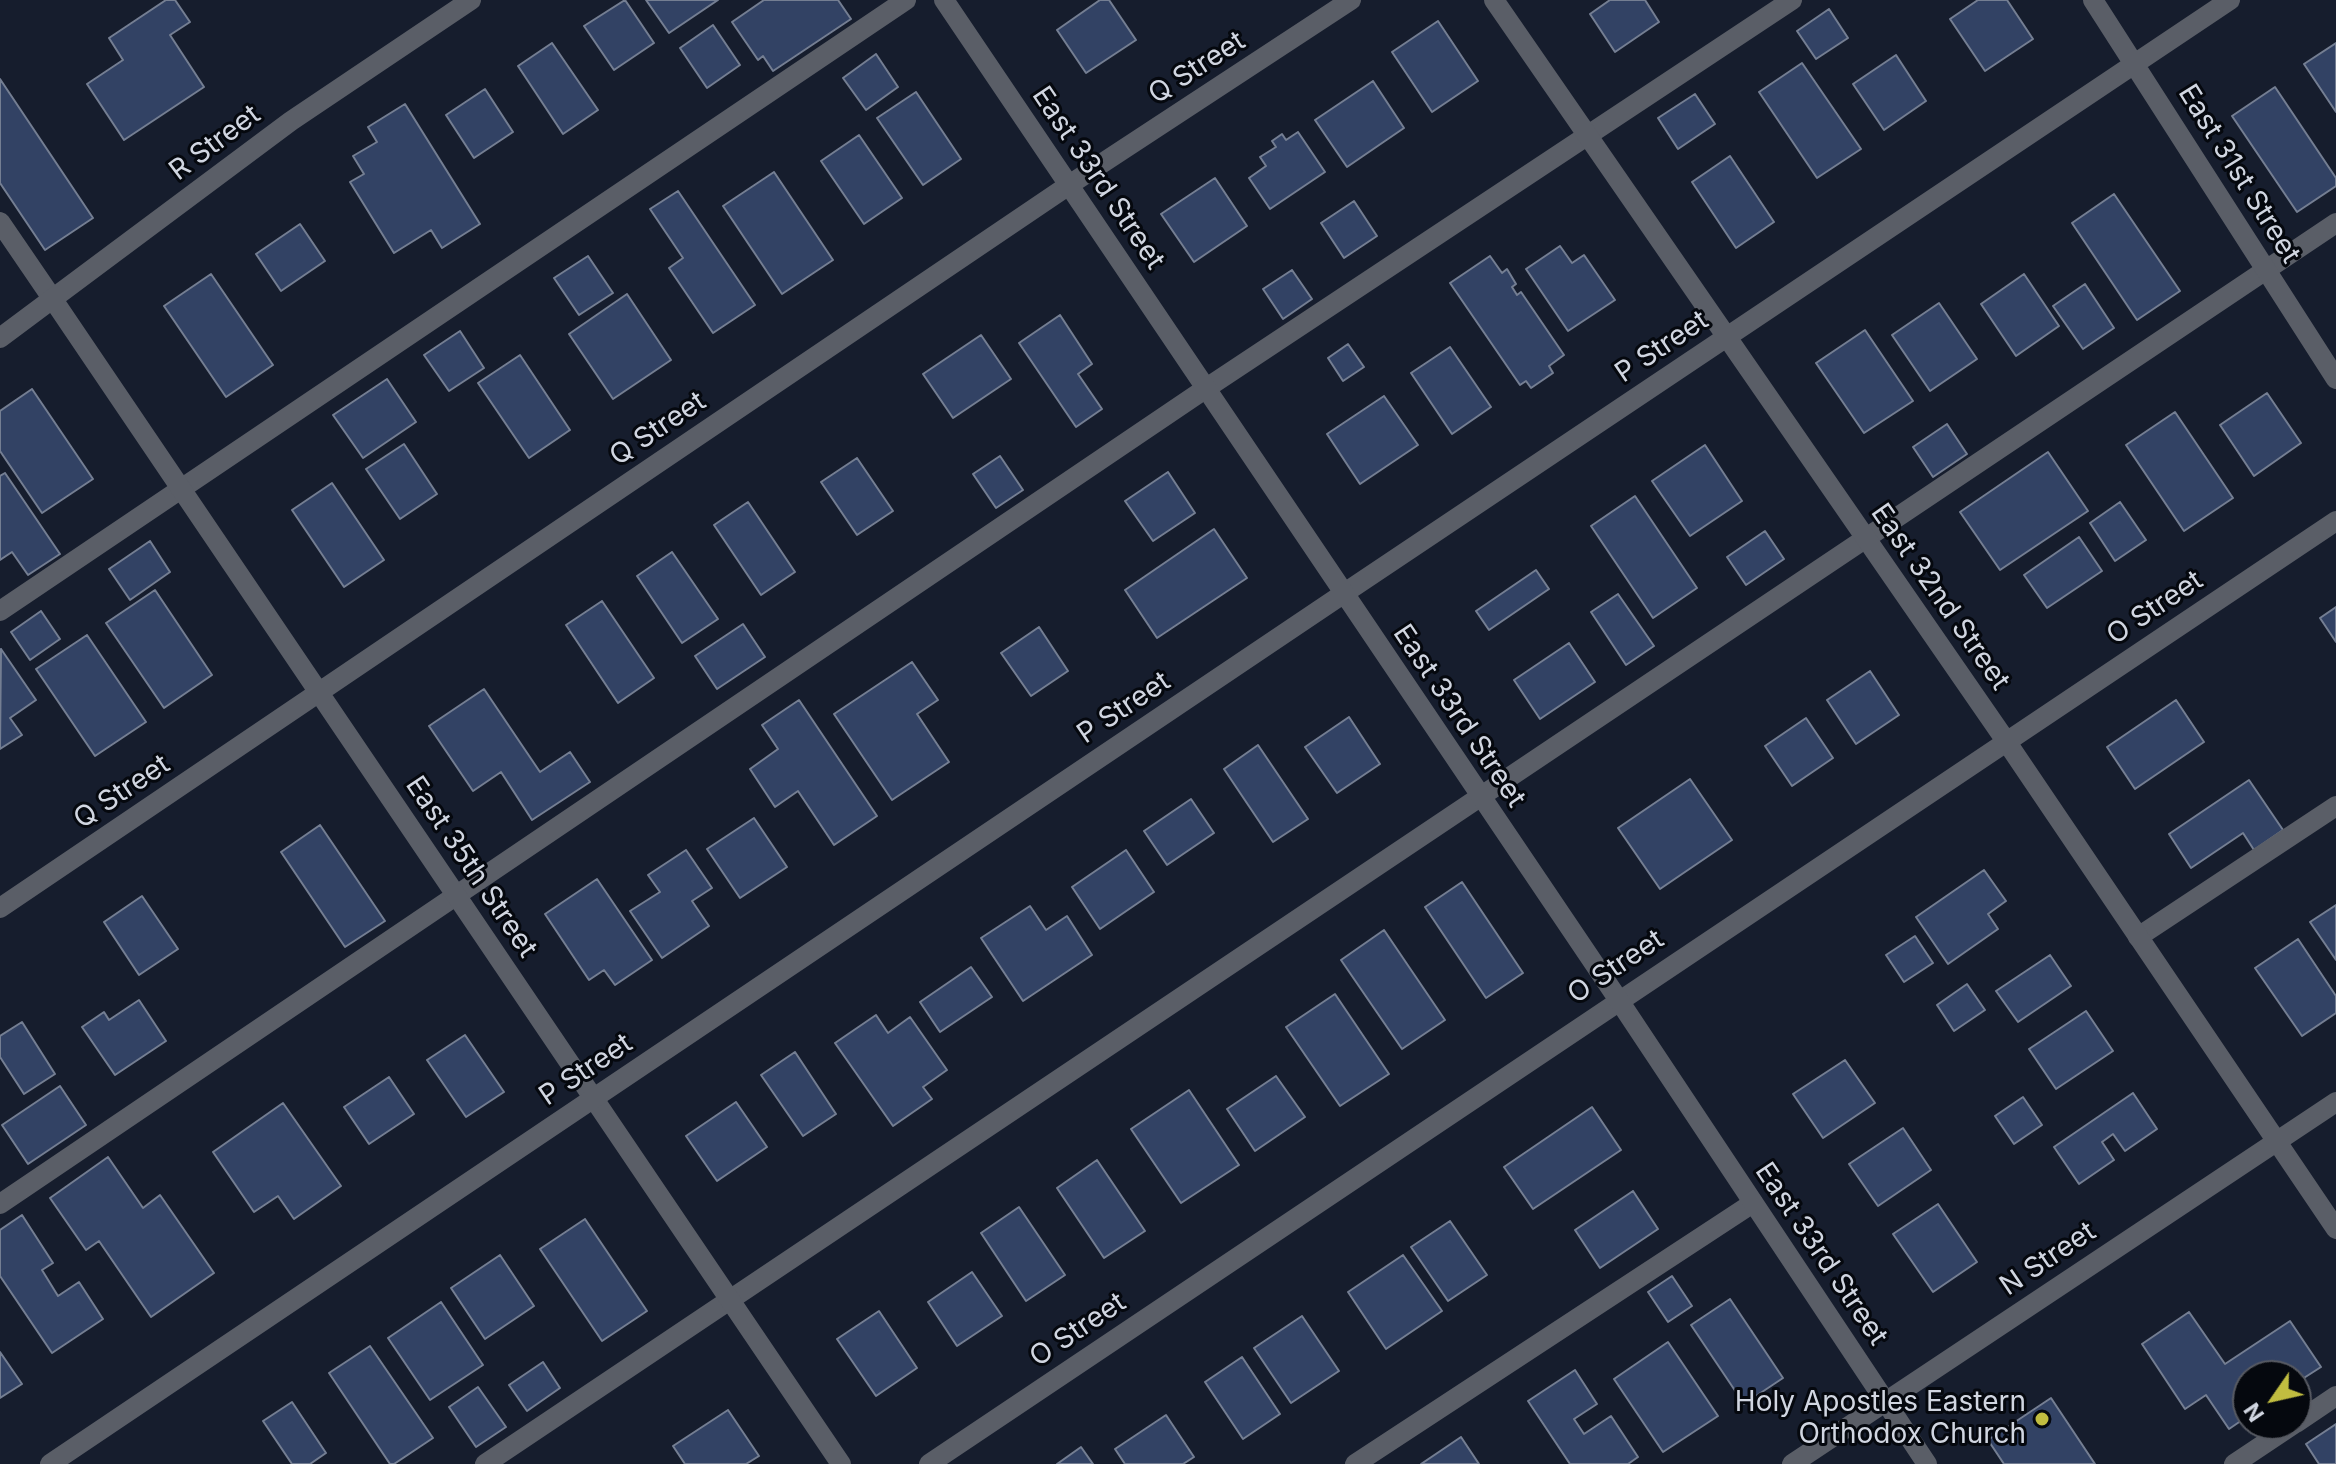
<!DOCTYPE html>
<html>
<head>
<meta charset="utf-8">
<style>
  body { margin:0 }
  #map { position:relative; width:2336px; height:1464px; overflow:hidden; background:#161d2d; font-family:Inter,sans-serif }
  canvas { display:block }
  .north { position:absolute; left:2232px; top:1360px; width:80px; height:80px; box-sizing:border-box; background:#05080e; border:2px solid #575a62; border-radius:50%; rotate:236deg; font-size:22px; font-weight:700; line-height:32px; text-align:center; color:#d1d6e1 }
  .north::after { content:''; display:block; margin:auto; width:28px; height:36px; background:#c1bd40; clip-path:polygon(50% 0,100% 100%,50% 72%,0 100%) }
</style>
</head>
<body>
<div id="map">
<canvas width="2336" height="1464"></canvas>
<div class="north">N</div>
</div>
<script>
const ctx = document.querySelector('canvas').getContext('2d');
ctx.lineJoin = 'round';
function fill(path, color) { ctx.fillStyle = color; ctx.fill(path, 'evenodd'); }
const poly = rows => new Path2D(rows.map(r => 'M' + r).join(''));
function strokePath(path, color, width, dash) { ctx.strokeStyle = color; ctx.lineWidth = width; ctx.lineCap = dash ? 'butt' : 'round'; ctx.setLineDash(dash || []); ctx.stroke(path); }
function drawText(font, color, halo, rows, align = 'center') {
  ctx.font = font + ' Inter,sans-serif'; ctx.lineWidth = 6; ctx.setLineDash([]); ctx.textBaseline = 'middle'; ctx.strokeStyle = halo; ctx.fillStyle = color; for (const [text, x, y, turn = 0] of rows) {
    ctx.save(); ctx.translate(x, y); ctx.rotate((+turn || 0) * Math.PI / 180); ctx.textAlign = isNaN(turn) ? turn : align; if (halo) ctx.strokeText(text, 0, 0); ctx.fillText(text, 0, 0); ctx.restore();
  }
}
const building = poly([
  [166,0,175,0,190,22,170,35,204,87,124,140,87,84,123,60,109,38,166,0],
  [625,0,654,43,614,70,584,26,625,0],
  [646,0,718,0,669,33,646,0],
  [764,0,838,0,851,19,773,71,763,56,758,60,732,22,764,0],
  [1100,0,1109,0,1136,40,1086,73,1057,30,1100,0],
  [1610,0,1645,0,1659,22,1615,52,1590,14,1610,0],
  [1978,0,2007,0,2033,39,1985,71,1950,19,1978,0],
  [1829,9,1848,38,1816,59,1797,31,1829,9],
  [1438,21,1478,81,1432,112,1392,52,1438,21],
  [713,25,740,65,707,88,680,48,713,25],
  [552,43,598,110,563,134,518,66,552,43],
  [2336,43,2336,112,2304,64,2336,43],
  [876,54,898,87,866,110,843,78,876,54],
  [1896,55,1926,101,1884,130,1853,84,1896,55],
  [1802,63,1861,149,1817,178,1759,92,1802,63],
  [0,79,93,218,45,250,0,183,0,79],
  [1373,81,1404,128,1347,167,1315,120,1373,81],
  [2275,87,2336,178,2336,186,2297,212,2232,116,2275,87],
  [485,89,513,132,474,158,446,115,485,89],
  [916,92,961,159,923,185,877,118,916,92],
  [1695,94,1715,124,1678,149,1658,118,1695,94],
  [405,104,480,224,442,248,431,230,394,253,350,182,364,174,353,156,377,142,368,127,405,104],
  [1298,132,1325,172,1270,209,1249,178,1266,166,1260,157,1276,147,1272,141,1282,134,1286,140,1298,132],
  [859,135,902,198,864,224,821,161,859,135],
  [1730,156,1774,222,1736,248,1692,182,1730,156],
  [774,172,833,260,782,294,723,206,774,172],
  [1215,178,1247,226,1194,262,1161,214,1215,178],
  [678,191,755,305,713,333,669,268,683,258,650,209,678,191],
  [2114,194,2180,291,2137,320,2072,223,2114,194],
  [1354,201,1377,236,1344,258,1321,223,1354,201],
  [300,224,325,261,281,291,256,254,300,224],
  [1560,246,1572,263,1584,255,1615,300,1568,331,1526,269,1560,246],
  [588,256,613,293,579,315,554,278,588,256],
  [1490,256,1502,273,1507,269,1516,284,1512,287,1517,295,1521,292,1564,355,1549,366,1553,373,1531,388,1526,381,1520,385,1450,283,1490,256],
  [1292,270,1312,299,1283,319,1263,289,1292,270],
  [211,274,273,365,226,397,164,306,211,274],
  [2024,274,2059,326,2016,356,1981,304,2024,274],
  [2085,284,2114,328,2083,349,2053,306,2085,284],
  [627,294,671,360,613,399,569,334,627,294],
  [1939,303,1977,359,1930,391,1892,335,1939,303],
  [1060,315,1092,364,1078,374,1102,409,1076,427,1019,343,1060,315],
  [1865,330,1913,401,1864,433,1816,363,1865,330],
  [460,331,484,368,449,391,424,355,460,331],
  [981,335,1011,379,953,418,923,374,981,335],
  [1348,344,1364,367,1343,381,1328,358,1348,344],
  [1450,347,1491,407,1452,434,1411,373,1450,347],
  [520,355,570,430,529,458,478,383,520,355],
  [387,379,416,422,363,458,333,415,387,379],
  [32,389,93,479,42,513,0,451,0,411,32,389],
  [2267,393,2301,443,2254,476,2220,425,2267,393],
  [1384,396,1418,445,1360,484,1327,434,1384,396],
  [2175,412,2233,498,2184,531,2126,445,2175,412],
  [1947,424,1967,454,1933,477,1913,447,1947,424],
  [404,444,437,494,400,519,366,469,404,444],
  [1705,445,1742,501,1690,536,1652,481,1705,445],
  [2048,452,2088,511,2000,570,1960,512,2048,452],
  [1000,456,1023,490,996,508,973,474,1000,456],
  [857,458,893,511,857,535,821,482,857,458],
  [1168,472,1195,513,1153,541,1125,501,1168,472],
  [5,473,60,554,28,575,12,552,0,560,0,476,5,473],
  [332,483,384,560,344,587,292,510,332,483],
  [1635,496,1697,588,1653,618,1591,526,1635,496],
  [748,502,795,572,761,595,714,525,748,502],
  [2120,502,2146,540,2115,561,2090,523,2120,502],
  [1214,529,1247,578,1157,638,1125,590,1214,529],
  [1765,531,1784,559,1746,585,1727,557,1765,531],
  [2079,537,2102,571,2047,608,2024,575,2079,537],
  [150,541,170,572,130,600,109,569,150,541],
  [672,552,718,619,682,643,637,576,672,552],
  [1536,570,1549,589,1489,630,1476,611,1536,570],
  [155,590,212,675,164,708,106,623,155,590],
  [1618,594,1654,646,1626,665,1591,612,1618,594],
  [602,601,654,678,618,703,566,625,602,601],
  [2336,607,2336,642,2320,618,2336,607],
  [41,611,60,639,30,660,11,632,41,611],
  [743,624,765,657,717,689,695,656,743,624],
  [1039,627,1068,671,1031,696,1001,653,1039,627],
  [87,635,146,722,95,756,36,669,87,635],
  [1569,643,1595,682,1540,719,1514,680,1569,643],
  [1,649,36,700,10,718,22,735,0,749,1,649],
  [912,662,938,700,917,714,949,762,892,800,834,714,912,662],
  [1870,671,1899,715,1856,744,1827,700,1870,671],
  [484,689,540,772,570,752,590,782,532,820,501,772,473,791,429,726,484,689],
  [799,700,877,816,834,845,798,791,775,807,750,769,778,749,762,725,799,700],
  [2176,700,2204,742,2135,789,2107,747,2176,700],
  [1349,717,1380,764,1337,793,1305,747,1349,717],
  [1806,718,1833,758,1792,786,1765,746,1806,718],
  [1258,745,1308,819,1273,842,1224,769,1258,745],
  [1690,779,1732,840,1660,889,1618,828,1690,779],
  [2249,780,2283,830,2254,850,2243,833,2191,868,2169,834,2249,780],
  [1191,799,1214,833,1167,865,1144,831,1191,799],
  [754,818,787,867,740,898,707,849,754,818],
  [320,825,385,921,345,947,281,852,320,825],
  [686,850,712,888,692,901,709,926,662,958,630,911,660,892,648,875,686,850],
  [1126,850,1154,892,1100,929,1072,887,1126,850],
  [1984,870,2006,901,1988,914,1998,929,1948,964,1916,917,1984,870],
  [597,879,652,960,615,985,604,970,589,980,545,914,597,879],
  [1462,882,1523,973,1486,998,1425,907,1462,882],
  [142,896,178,949,139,975,104,922,142,896],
  [2336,905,2336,960,2310,922,2336,905],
  [1030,906,1046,930,1067,916,1092,955,1023,1001,981,938,1030,906],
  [1384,930,1445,1020,1402,1049,1341,960,1384,930],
  [1915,936,1933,963,1904,982,1886,955,1915,936],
  [2298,939,2336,996,2336,1013,2302,1036,2255,968,2298,939],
  [2050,955,2071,986,2018,1022,1996,991,2050,955],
  [971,967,992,997,940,1032,920,1002,971,967],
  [1967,984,1985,1010,1954,1031,1937,1005,1967,984],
  [1335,994,1389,1074,1340,1106,1286,1027,1335,994],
  [139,1000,166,1041,115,1075,82,1027,104,1012,109,1020,139,1000],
  [2086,1011,2113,1051,2056,1089,2029,1049,2086,1011],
  [876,1015,888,1033,910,1017,947,1070,923,1087,932,1099,893,1126,835,1043,876,1015],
  [22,1022,55,1074,24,1094,0,1057,0,1036,22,1022],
  [465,1035,504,1092,466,1117,427,1060,465,1035],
  [795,1052,836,1114,803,1136,761,1075,795,1052],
  [1845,1060,1875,1103,1823,1138,1793,1094,1845,1060],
  [1276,1076,1305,1117,1255,1151,1227,1109,1276,1076],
  [389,1077,414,1114,369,1144,344,1107,389,1077],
  [60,1086,86,1125,28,1164,2,1125,60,1086],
  [1189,1090,1239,1165,1181,1203,1131,1129,1189,1090],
  [2133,1093,2157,1129,2125,1151,2113,1134,2102,1142,2114,1160,2079,1184,2054,1147,2133,1093],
  [2023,1097,2042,1125,2014,1144,1995,1116,2023,1097],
  [736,1102,767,1147,717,1181,686,1136,736,1102],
  [283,1103,341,1186,294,1219,278,1196,254,1212,213,1152,283,1103],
  [1592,1107,1621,1150,1533,1209,1504,1167,1592,1107],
  [1903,1128,1931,1170,1878,1206,1849,1164,1903,1128],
  [108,1157,143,1208,160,1195,214,1273,151,1317,99,1241,86,1250,50,1198,108,1157],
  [1097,1160,1145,1231,1104,1258,1057,1188,1097,1160],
  [1633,1191,1658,1229,1600,1268,1575,1230,1633,1191],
  [1938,1204,1977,1262,1933,1292,1893,1234,1938,1204],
  [1019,1207,1065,1275,1026,1301,981,1233,1019,1207],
  [22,1215,53,1263,42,1270,58,1296,79,1282,103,1319,52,1353,0,1276,0,1230,22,1215],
  [585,1219,647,1311,602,1341,540,1249,585,1219],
  [1450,1221,1487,1275,1448,1301,1411,1247,1450,1221],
  [500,1255,534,1306,485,1339,451,1288,500,1255],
  [1403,1255,1442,1311,1386,1349,1348,1292,1403,1255],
  [972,1272,1002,1316,957,1346,928,1302,972,1272],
  [1672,1276,1692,1306,1668,1322,1648,1292,1672,1276],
  [1730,1299,1783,1378,1744,1404,1691,1325,1730,1299],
  [441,1302,483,1365,430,1400,388,1338,441,1302],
  [879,1311,917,1368,876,1396,837,1339,879,1311],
  [2189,1312,2225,1364,2290,1321,2321,1367,2296,1383,2296,1376,2248,1376,2248,1416,2229,1429,2206,1395,2185,1409,2142,1344,2189,1312],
  [1302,1316,1339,1371,1291,1403,1254,1348,1302,1316],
  [1668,1342,1718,1416,1663,1452,1614,1379,1668,1342],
  [370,1346,433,1438,394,1464,390,1464,329,1373,370,1346],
  [0,1352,22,1384,0,1398,0,1352],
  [1242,1357,1280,1414,1243,1439,1205,1382,1242,1357],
  [543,1362,560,1388,527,1411,509,1385,543,1362],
  [1575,1370,1597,1404,1574,1419,1584,1434,1611,1416,1638,1457,1628,1464,1570,1464,1528,1401,1575,1370],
  [478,1387,506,1427,476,1447,449,1407,478,1387],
  [2051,1398,2095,1464,2004,1464,1988,1440,2051,1398],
  [292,1402,326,1453,310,1464,292,1464,263,1421,292,1402],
  [728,1410,759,1456,746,1464,685,1464,673,1446,728,1410],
  [1166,1415,1194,1457,1183,1464,1125,1464,1115,1449,1166,1415],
  [2336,1424,2336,1464,2319,1464,2306,1444,2336,1424],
  [1461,1437,1479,1464,1421,1464,1461,1437],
  [1081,1447,1093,1464,1057,1464,1081,1447]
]);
const service = poly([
  [0,222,54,301],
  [0,611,906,0],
  [2138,937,2336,806],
  [0,1204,1205,389,1792,0],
  [2296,1423,2336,1396],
  [485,1464,2336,223],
  [1355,1464,1753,1203],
  [2234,1464,2294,1424]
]);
const minor = poly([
  [1494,0,2006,741,2336,1229],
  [2093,0,2336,379],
  [54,301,841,1464],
  [0,338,291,121,471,0],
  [1343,594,2230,0],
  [0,908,1069,185,1351,0],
  [929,1464,2336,521],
  [1792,1464,2336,1102]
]);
const tertiary = poly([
  [944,0,1618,999,1927,1464],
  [50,1464,1343,594]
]);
const markers = [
  [2042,1419,8,"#c1bd40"]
];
const streetNames = [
  ["Q Street",1197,68,-33],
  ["R Street",215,143,-37],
  ["East 31st Street",2239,174,58],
  ["East 33rd Street",1098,178,56],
  ["P Street",1662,347,-34],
  ["Q Street",658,429,-34],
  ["East 32nd Street",1940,597,55],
  ["O Street",2155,608,-34],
  ["P Street",1124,708,-34],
  ["East 33rd Street",1459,716,56],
  ["Q Street",122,792,-34],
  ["East 35th Street",471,867,56],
  ["O Street",1616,967,-34],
  ["P Street",586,1070,-34],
  ["East 33rd Street",1821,1254,56],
  ["N Street",2048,1259,-34],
  ["O Street",1078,1330,-34]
];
const poiNames = [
  ["Holy Apostles Eastern",2026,1403],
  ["Orthodox Church",2026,1435]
];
fill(building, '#324264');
strokePath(building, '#747e92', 2);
strokePath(service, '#5a5e67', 20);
strokePath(minor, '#5a5e67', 20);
strokePath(tertiary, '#5a5e67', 20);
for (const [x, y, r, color] of markers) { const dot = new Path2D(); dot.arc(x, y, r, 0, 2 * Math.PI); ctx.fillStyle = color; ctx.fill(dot); strokePath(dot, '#05080e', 3); }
drawText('28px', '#d1d6e1', '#05080e', streetNames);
drawText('28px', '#d1d6e1', '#05080e', poiNames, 'right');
</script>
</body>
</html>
